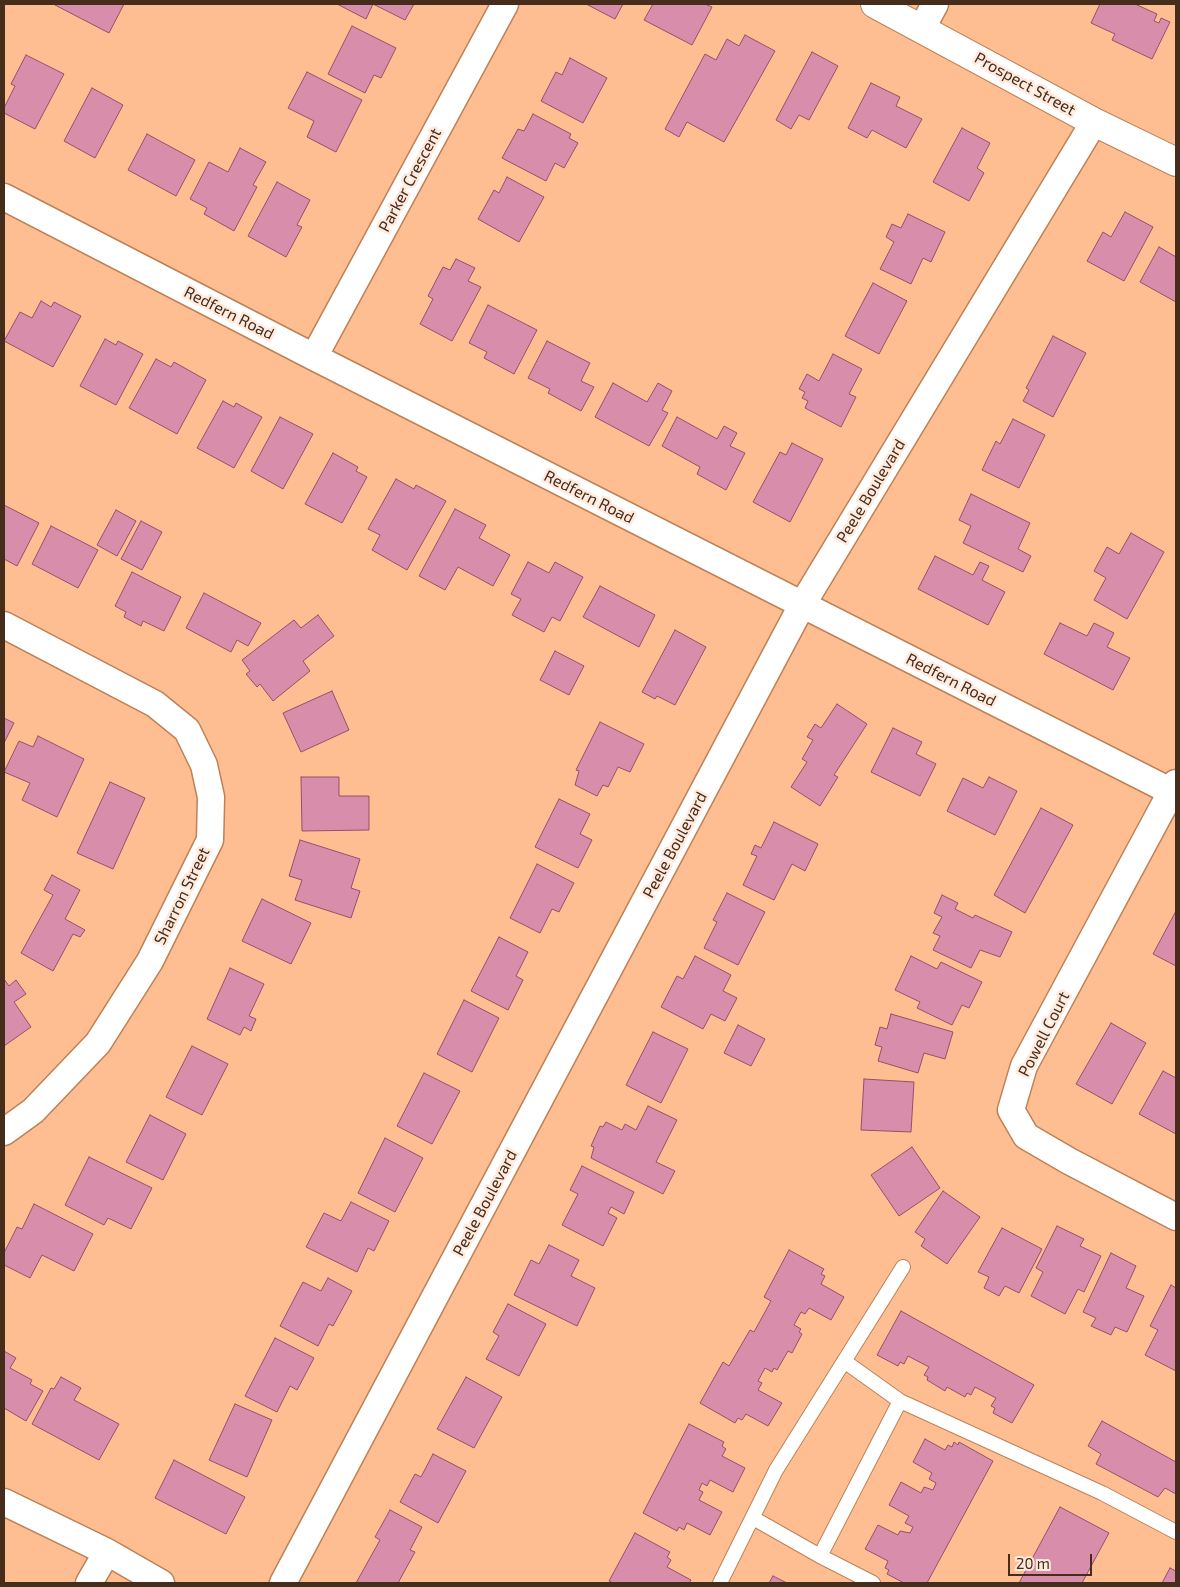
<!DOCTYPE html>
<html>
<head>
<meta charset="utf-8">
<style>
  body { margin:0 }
  #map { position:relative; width:1180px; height:1587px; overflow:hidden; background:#ffbe91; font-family:"Exo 2",sans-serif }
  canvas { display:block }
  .frame { position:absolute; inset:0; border:5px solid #462c1a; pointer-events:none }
  .scale { position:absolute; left:1008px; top:1554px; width:84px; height:22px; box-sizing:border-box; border:2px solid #462c1a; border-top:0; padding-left:6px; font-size:15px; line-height:18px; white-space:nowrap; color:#462c1a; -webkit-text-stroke:4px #ffeadd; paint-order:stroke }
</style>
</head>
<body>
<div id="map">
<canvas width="1180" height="1587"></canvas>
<div class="frame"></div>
<div class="scale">20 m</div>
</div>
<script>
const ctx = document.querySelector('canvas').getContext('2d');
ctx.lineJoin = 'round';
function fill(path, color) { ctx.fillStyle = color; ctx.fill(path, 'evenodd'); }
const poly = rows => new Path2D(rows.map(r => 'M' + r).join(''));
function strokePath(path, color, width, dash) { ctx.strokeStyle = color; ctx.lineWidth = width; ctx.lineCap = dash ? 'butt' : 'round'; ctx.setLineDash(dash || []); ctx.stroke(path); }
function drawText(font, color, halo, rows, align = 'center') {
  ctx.font = font + ' "Exo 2",sans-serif'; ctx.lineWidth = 5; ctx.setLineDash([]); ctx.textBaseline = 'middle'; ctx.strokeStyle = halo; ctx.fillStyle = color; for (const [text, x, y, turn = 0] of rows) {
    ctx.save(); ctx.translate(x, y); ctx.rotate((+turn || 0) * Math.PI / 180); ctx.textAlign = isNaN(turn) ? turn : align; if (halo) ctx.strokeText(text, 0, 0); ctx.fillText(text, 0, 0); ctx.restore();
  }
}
const building = poly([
  [56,4,124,4,109,33,55,5,56,4],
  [337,4,414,4,405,20,373,4,366,19,337,4],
  [586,4,623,4,615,19,586,4],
  [653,4,705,4,712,7,692,45,644,20,653,4],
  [1100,4,1135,4,1157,14,1154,21,1159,23,1161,18,1170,22,1152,59,1112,40,1115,34,1091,23,1100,4],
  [352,26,396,48,381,78,374,75,365,93,328,74,352,26],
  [745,35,775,51,724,142,687,122,679,137,665,129,705,54,716,60,727,39,739,46,745,35],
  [812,52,838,66,809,120,799,115,791,129,776,120,812,52],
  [26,55,64,74,35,129,4,113,4,108,15,86,11,84,26,55],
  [570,58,607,78,583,123,541,101,556,72,562,75,570,58],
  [307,72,362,100,336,152,307,137,314,121,288,108,307,72],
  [871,83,900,97,896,106,922,119,906,148,872,130,867,138,848,128,871,83],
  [92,88,123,105,95,158,64,141,92,88],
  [533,114,571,134,569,138,578,143,564,168,555,163,546,181,502,158,518,129,524,131,533,114],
  [962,128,990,143,977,168,984,173,969,201,933,182,962,128],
  [147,134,195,160,176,196,128,170,147,134],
  [240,148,266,162,253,185,257,187,234,231,204,214,207,208,190,199,209,162,228,172,240,148],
  [507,177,544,197,519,242,478,219,494,190,499,193,507,177],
  [277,182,310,200,297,225,302,227,286,257,248,236,277,182],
  [1125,212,1153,227,1124,281,1087,261,1103,232,1111,237,1125,212],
  [908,214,945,232,931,262,923,258,911,284,880,269,894,242,886,237,892,224,901,228,908,214],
  [1159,247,1176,257,1176,302,1140,282,1159,247],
  [456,259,475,268,468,281,481,287,452,341,420,324,433,299,428,296,443,267,450,270,456,259],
  [873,283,907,301,879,354,845,336,873,283],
  [41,301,51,307,54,302,81,316,53,367,4,341,20,312,32,318,41,301],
  [488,305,537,330,514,374,484,358,487,352,469,343,488,305],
  [1053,336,1086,353,1053,417,1023,401,1029,390,1026,388,1053,336],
  [105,339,116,345,118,341,143,354,116,405,80,386,105,339],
  [547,341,590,363,581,381,594,387,581,411,548,393,550,389,528,378,547,341],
  [833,354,862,369,849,394,856,397,841,427,805,408,808,401,802,398,805,392,799,389,807,374,819,381,833,354],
  [156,359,171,367,174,362,206,380,177,434,129,408,156,359],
  [613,383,647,402,658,383,672,391,662,410,668,413,649,446,595,417,613,383],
  [223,401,234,407,236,403,262,417,234,468,197,448,223,401],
  [280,417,313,434,283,489,251,471,280,417],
  [677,417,717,439,724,426,737,433,730,446,745,453,726,490,697,474,700,467,662,446,677,417],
  [1013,419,1045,435,1019,488,982,470,996,441,1000,444,1013,419],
  [792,443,823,459,790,522,753,502,780,452,786,455,792,443],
  [333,453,358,467,356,471,367,477,342,523,305,504,333,453],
  [396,479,414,489,416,485,446,501,407,570,372,550,380,535,368,529,396,479],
  [971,494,1030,523,1018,549,1031,556,1023,572,963,543,971,526,959,520,971,494],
  [4,505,39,523,17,566,4,559,4,505],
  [455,509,486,525,479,538,510,555,493,586,458,567,445,590,419,576,455,509],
  [116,510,136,521,117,556,97,545,116,510],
  [141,521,162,532,142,570,121,559,141,521],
  [51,526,98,550,78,588,32,564,51,526],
  [1131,533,1164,552,1127,619,1094,600,1106,578,1094,571,1107,547,1119,554,1131,533],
  [935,556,973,575,980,562,989,566,982,580,1005,592,988,625,918,589,935,556],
  [528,562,549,573,555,562,583,577,560,621,552,617,544,632,512,615,521,599,511,594,528,562],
  [132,572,181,597,164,631,143,621,141,626,124,617,126,612,115,606,132,572],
  [600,586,655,615,639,647,583,617,600,586],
  [204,593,261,623,248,646,237,640,231,652,186,628,204,593],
  [318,615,334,636,303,661,310,671,273,701,260,684,257,687,246,674,250,671,242,660,294,620,301,628,318,615],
  [1060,623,1087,636,1094,623,1114,633,1107,647,1130,658,1113,690,1044,654,1060,623],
  [675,630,706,647,675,705,657,696,655,699,642,692,675,630],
  [555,651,584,666,569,695,540,680,555,651],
  [332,691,349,730,301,752,283,713,332,691],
  [837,704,867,724,834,775,838,777,820,806,791,787,807,762,802,759,813,740,807,737,815,724,821,728,837,704],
  [4,718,14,723,4,743,4,718],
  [600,722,644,744,630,772,618,767,608,787,603,785,597,796,575,785,579,771,576,770,600,722],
  [893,728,922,742,916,754,936,764,920,796,871,772,893,728],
  [38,736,84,759,57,817,22,800,30,783,4,772,19,741,33,747,38,736],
  [301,777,339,777,339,796,369,796,369,830,302,831,301,777],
  [989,777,1017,791,995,835,947,811,963,778,983,788,989,777],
  [110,782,145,798,113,869,77,853,110,782],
  [559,799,590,814,580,834,592,840,578,868,535,847,559,799],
  [1041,808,1073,825,1025,913,994,895,1041,808],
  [774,822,818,844,805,871,792,864,774,900,743,885,757,856,751,854,755,845,761,848,774,822],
  [300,840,360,859,351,888,360,891,351,918,295,900,302,880,289,876,300,840],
  [537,864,574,883,559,912,552,909,540,933,510,918,537,864],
  [52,875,80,890,65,919,85,930,80,937,73,934,53,971,21,953,53,895,44,890,52,875],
  [727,893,765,912,738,965,704,948,717,922,713,920,727,893],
  [942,895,958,903,955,909,973,918,975,915,1012,932,1000,957,980,950,971,968,933,950,940,936,933,933,942,917,934,913,942,895],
  [262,899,311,923,291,964,242,941,262,899],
  [1176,911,1176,966,1153,954,1176,911],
  [499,937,528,952,516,976,523,980,508,1010,471,991,499,937],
  [695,956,731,975,723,991,737,998,725,1021,711,1014,703,1029,661,1007,677,976,683,979,695,956],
  [911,956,937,969,941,962,982,982,969,1008,962,1005,952,1025,917,1008,920,1002,895,990,911,956],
  [230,968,264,984,249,1016,256,1019,251,1031,244,1027,240,1035,207,1019,230,968],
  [4,979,9,986,16,980,26,994,14,1002,31,1027,4,1046,4,979],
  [464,1000,499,1018,472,1072,437,1054,464,1000],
  [891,1014,953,1032,945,1059,924,1053,918,1073,878,1061,882,1047,875,1045,880,1027,887,1029,891,1014],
  [1111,1023,1146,1043,1112,1104,1076,1084,1111,1023],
  [738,1025,765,1039,751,1066,724,1053,738,1025],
  [653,1032,688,1049,661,1103,626,1085,653,1032],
  [192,1046,228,1064,202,1115,166,1097,192,1046],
  [1163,1071,1176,1078,1176,1134,1139,1114,1163,1071],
  [424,1073,460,1091,432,1144,397,1126,424,1073],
  [864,1079,914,1082,911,1132,861,1130,864,1079],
  [648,1106,677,1120,656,1162,675,1171,663,1194,591,1158,594,1147,591,1146,600,1126,603,1127,606,1122,622,1130,625,1124,636,1130,648,1106],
  [150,1115,186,1134,163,1180,126,1162,150,1115],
  [385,1138,423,1158,395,1212,358,1193,385,1138],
  [912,1147,940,1188,899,1216,871,1175,912,1147],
  [89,1157,152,1188,131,1229,108,1218,104,1225,65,1205,89,1157],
  [582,1166,634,1192,624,1214,611,1207,608,1213,617,1218,603,1246,562,1225,578,1194,570,1190,582,1166],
  [943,1191,980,1217,947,1264,921,1246,925,1239,915,1232,943,1191],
  [351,1202,389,1221,374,1251,368,1248,357,1272,306,1247,324,1213,341,1221,351,1202],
  [34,1204,93,1234,74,1271,42,1255,30,1278,4,1265,4,1253,17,1227,22,1229,34,1204],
  [1057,1226,1084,1239,1080,1246,1101,1256,1084,1292,1078,1289,1065,1314,1031,1296,1043,1272,1036,1268,1057,1226],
  [1002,1228,1042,1249,1019,1293,1005,1286,999,1296,984,1288,989,1277,978,1272,1002,1228],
  [549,1245,579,1260,571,1276,595,1288,577,1326,514,1295,531,1260,539,1264,549,1245],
  [789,1250,824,1269,821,1274,825,1276,821,1284,844,1297,831,1320,809,1308,805,1314,801,1312,794,1325,801,1329,799,1332,802,1334,792,1353,788,1351,777,1370,774,1368,772,1372,765,1368,758,1381,762,1383,758,1390,782,1403,768,1426,746,1414,742,1420,738,1418,735,1423,700,1403,723,1362,729,1366,750,1330,754,1332,771,1301,764,1297,789,1250],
  [1111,1253,1136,1266,1126,1288,1144,1296,1127,1332,1115,1327,1111,1335,1091,1326,1096,1318,1083,1312,1111,1253],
  [328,1278,352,1291,333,1326,329,1324,318,1346,280,1326,303,1282,321,1291,328,1278],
  [1171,1285,1176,1288,1176,1371,1145,1355,1158,1330,1150,1326,1171,1285],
  [508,1304,546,1324,519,1376,486,1359,499,1336,493,1332,508,1304],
  [901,1311,1034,1385,1012,1423,993,1413,995,1408,991,1406,996,1398,975,1387,971,1395,967,1393,965,1397,947,1387,945,1391,927,1380,928,1377,924,1375,929,1367,908,1356,904,1364,900,1362,898,1366,877,1355,901,1311],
  [275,1338,314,1358,297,1390,290,1386,277,1412,245,1396,275,1338],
  [4,1351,16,1358,10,1368,32,1380,30,1384,43,1391,26,1421,4,1408,4,1351],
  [61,1377,81,1388,74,1400,119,1424,99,1460,32,1424,51,1388,54,1389,61,1377],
  [466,1377,502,1397,474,1448,437,1429,466,1377],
  [235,1404,272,1420,247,1477,209,1460,235,1404],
  [1102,1421,1176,1462,1176,1494,1165,1488,1158,1497,1096,1464,1101,1454,1088,1446,1102,1421],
  [689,1424,724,1442,722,1446,726,1449,722,1456,745,1468,733,1492,710,1480,707,1486,702,1483,699,1490,703,1492,699,1500,722,1512,710,1535,687,1523,684,1530,679,1527,677,1531,643,1513,689,1424],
  [925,1439,945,1450,948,1445,952,1447,954,1442,958,1445,959,1442,993,1461,927,1583,904,1583,887,1574,889,1570,885,1568,888,1561,865,1549,878,1525,898,1535,900,1531,910,1533,913,1527,905,1523,909,1516,889,1505,901,1482,921,1493,924,1487,933,1490,936,1483,929,1479,932,1473,913,1462,925,1439],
  [433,1454,466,1471,438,1523,400,1502,415,1474,421,1477,433,1454],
  [174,1460,245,1497,226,1534,155,1498,174,1460],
  [1060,1507,1109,1533,1082,1583,1019,1583,1060,1507],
  [390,1510,422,1527,410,1550,415,1552,398,1583,356,1583,380,1540,375,1537,390,1510],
  [635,1533,670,1552,667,1557,671,1560,667,1567,691,1580,689,1583,613,1583,609,1581,635,1533],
  [1170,1568,1176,1571,1176,1583,1162,1583,1170,1568],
  [773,1576,787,1583,769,1583,773,1576]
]);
const service = poly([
  [900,1401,1102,1493,1176,1532],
  [753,1518,820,1556,900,1401,844,1361],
  [820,1556,873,1583],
  [720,1583,776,1470,903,1267]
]);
const minor = poly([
  [922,28,935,4],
  [4,197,314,357,1176,794],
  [314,357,505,4],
  [4,625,155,704,187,730,204,765,211,797,210,840,150,961,98,1043,33,1111,4,1132],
  [1176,783,1024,1066,1011,1110,1026,1136,1069,1161,1176,1217],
  [4,1502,107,1552,161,1583],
  [89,1583,107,1552],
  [283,1583,802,605,1094,122]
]);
const tertiary = poly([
  [875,4,1094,122,1176,162]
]);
const streetNames = [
  ["Prospect Street",1025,84,29],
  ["Parker Crescent",410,180,-62],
  ["Redfern Road",229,313,27],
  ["Peele Boulevard",871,491,-59],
  ["Redfern Road",589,497,27],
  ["Redfern Road",951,680,27],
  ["Peele Boulevard",675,845,-62],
  ["Sharron Street",182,896,-64],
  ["Powell Court",1044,1034,-63],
  ["Peele Boulevard",485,1203,-62]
];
fill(building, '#d88eaa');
strokePath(building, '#93506b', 1);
strokePath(service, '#be8156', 16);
strokePath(minor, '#be8156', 29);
strokePath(tertiary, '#be8156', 30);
strokePath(service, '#fff', 14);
strokePath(minor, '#fff', 26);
strokePath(tertiary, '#fff', 28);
drawText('16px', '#462c1a', '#ffeadd', streetNames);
</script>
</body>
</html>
